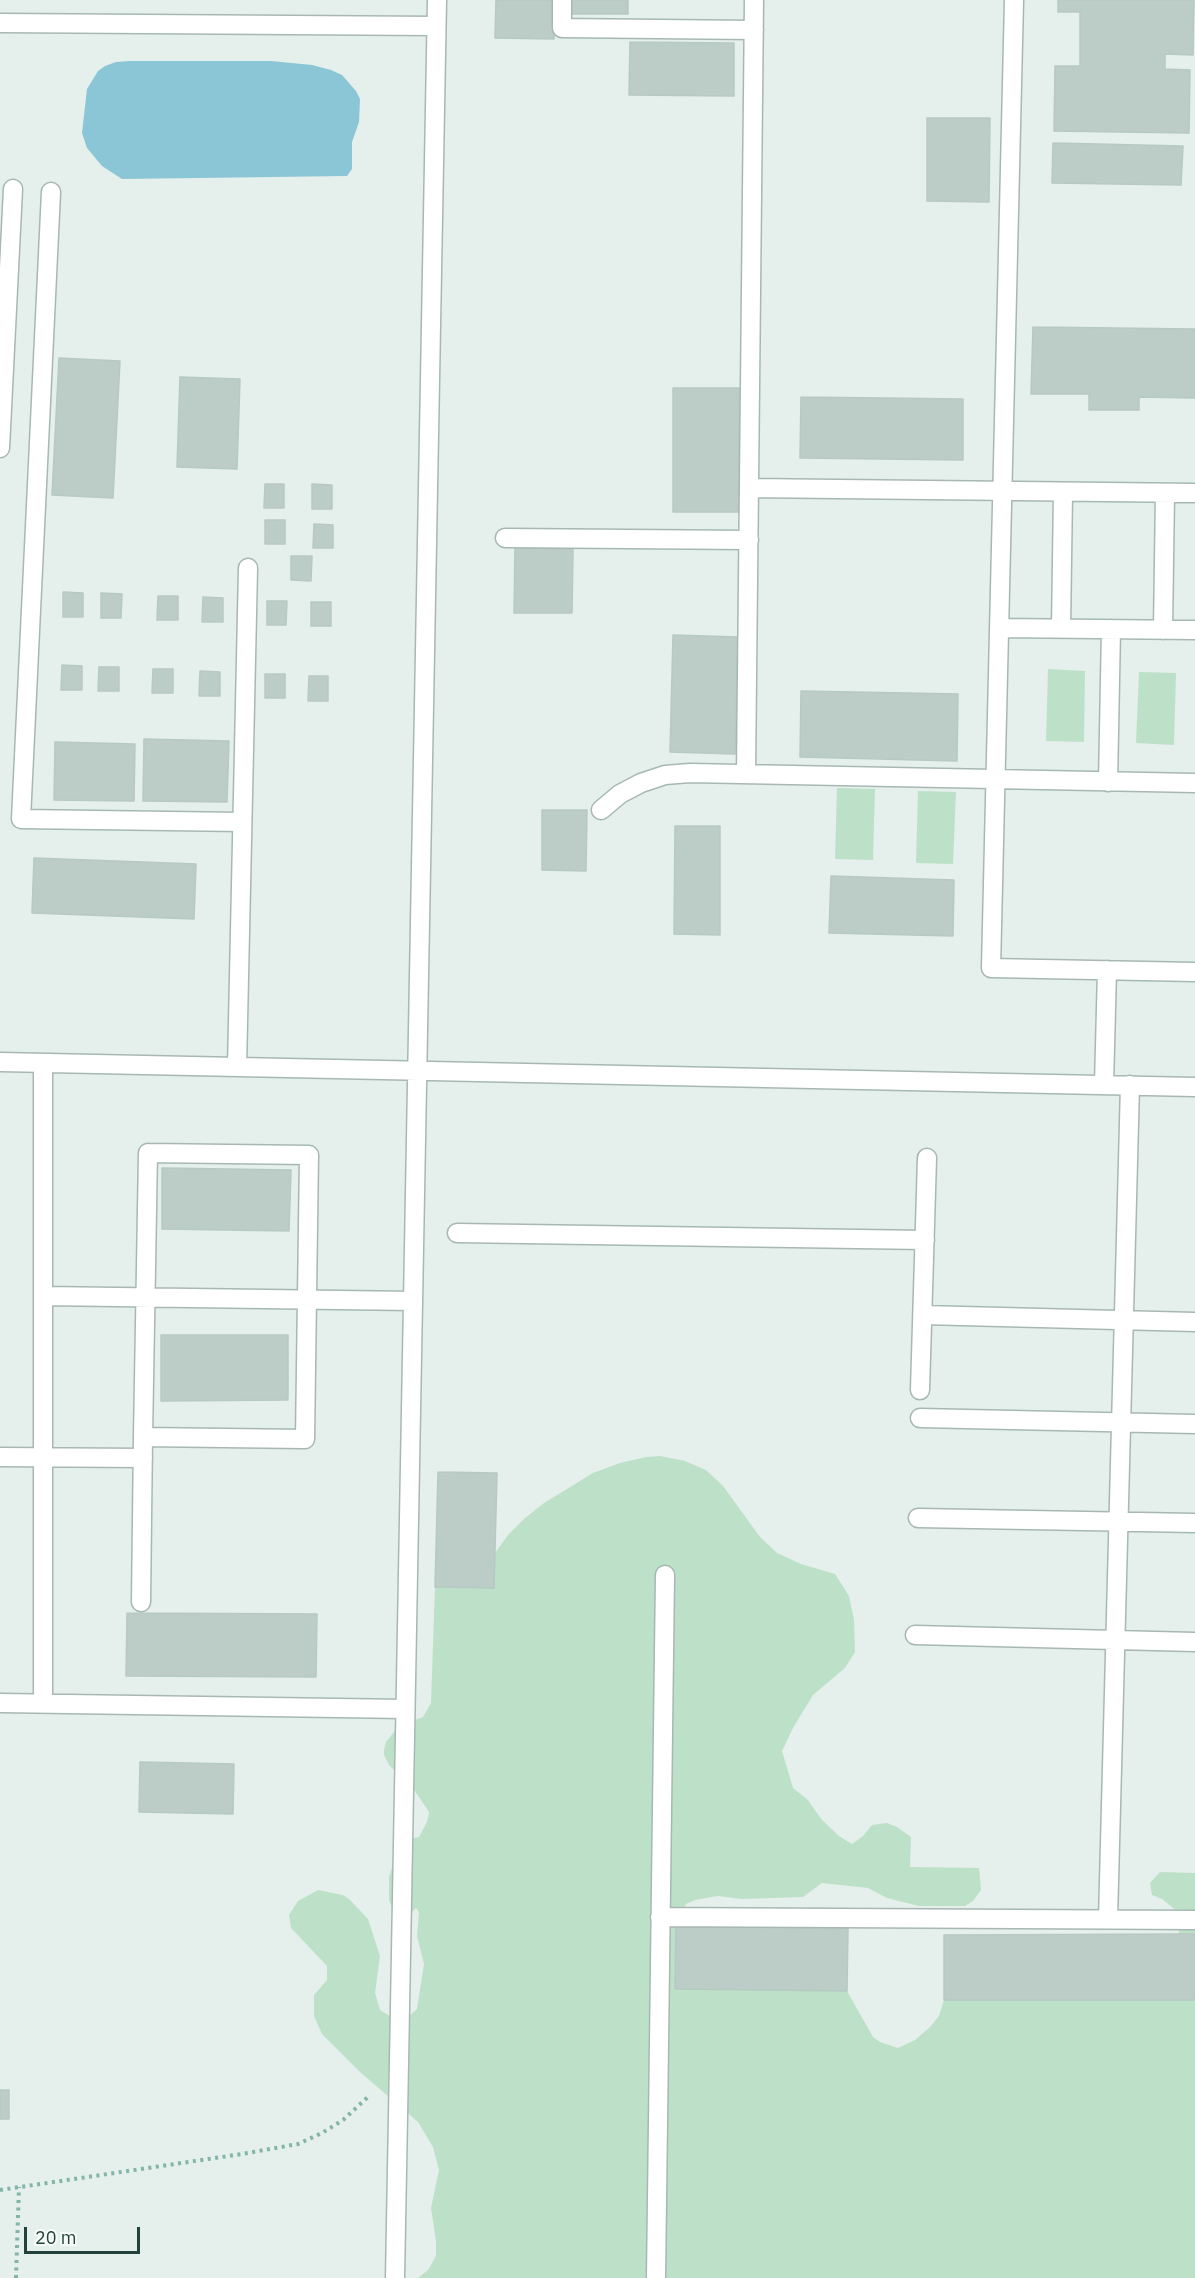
<!DOCTYPE html>
<html>
<head>
<meta charset="utf-8">
<style>
  body { margin:0 }
  #map { position:relative; width:1195px; height:2278px; overflow:hidden; background:#e5efeb; font-family:"IBM Plex Sans",sans-serif }
  canvas { display:block }
  .scale { position:absolute; left:24px; top:2227px; width:116px; height:27px; box-sizing:border-box; border:3px solid #22423b; border-top:0; padding-left:8px; font-size:18px; line-height:21px; white-space:nowrap; color:#22423b; -webkit-text-stroke:4px #f6fbf8; paint-order:stroke }
</style>
</head>
<body>
<div id="map">
<canvas width="1195" height="2278"></canvas>
<div class="scale">20 m</div>
</div>
<script>
const ctx = document.querySelector('canvas').getContext('2d');
ctx.lineJoin = 'round';
function fill(path, color) { ctx.fillStyle = color; ctx.fill(path, 'evenodd'); }
const poly = rows => new Path2D(rows.map(r => 'M' + r).join(''));
function strokePath(path, color, width, dash) { ctx.strokeStyle = color; ctx.lineWidth = width; ctx.lineCap = dash ? 'butt' : 'round'; ctx.setLineDash(dash || []); ctx.stroke(path); }
const green = poly([
  [1048,669,1085,671,1084,742,1046,741],
  [1139,672,1176,673,1174,745,1136,743],
  [837,788,875,789,873,860,835,859],
  [918,791,956,792,953,864,916,863],
  [660,1456,685,1461,706,1470,723,1486,760,1537,777,1553,801,1564,835,1574,849,1596,854,1620,855,1652,845,1668,813,1695,793,1728,782,1751,793,1788,807,1799,822,1820,839,1836,852,1844,863,1836,872,1825,887,1823,897,1827,911,1837,910,1867,979,1868,981,1890,973,1901,965,1906,919,1906,887,1898,868,1888,822,1883,803,1897,741,1899,718,1896,695,1900,686,1904,676,1924,675,1988,847,1991,873,2037,880,2042,898,2048,915,2040,930,2027,939,2016,944,2000,1195,2000,1195,2278,418,2278,428,2270,436,2256,436,2241,431,2208,439,2170,433,2147,418,2122,360,2072,322,2034,314,2016,314,1995,327,1980,327,1966,291,1928,289,1915,298,1901,318,1890,343,1895,350,1900,368,1919,380,1956,375,1993,380,2010,393,2018,407,2018,417,2009,424,1964,417,1936,419,1912,416,1908,409,1915,396,1915,389,1900,389,1877,398,1848,408,1839,419,1837,427,1822,429,1812,415,1791,389,1765,384,1755,384,1750,386,1742,399,1726,423,1717,431,1703,435,1587,494,1588,495,1553,508,1535,525,1518,544,1503,593,1473,620,1463,646,1457],
  [1160,1872,1195,1873,1195,1934,1179,1934,1177,1911,1162,1899,1152,1895,1150,1883]
]);
const water = poly([
  [271,61,312,65,331,70,342,75,356,91,360,99,359,122,352,142,352,169,347,176,122,179,102,166,87,148,82,133,87,89,98,71,105,66,116,62,130,61]
]);
const building = poly([
  [496,0,555,0,554,39,495,38,496,0],
  [570,0,628,0,628,14,570,14,570,0],
  [1058,0,1194,0,1193,55,1165,54,1165,69,1190,70,1189,133,1054,131,1055,66,1080,66,1080,12,1058,12,1058,0],
  [630,42,734,43,734,96,629,95,630,42],
  [927,118,990,118,989,202,927,201,927,118],
  [1053,143,1183,146,1181,185,1052,183,1053,143],
  [1033,327,1195,329,1195,398,1139,397,1139,410,1089,410,1089,394,1031,394,1033,327],
  [59,358,120,361,113,498,52,495,59,358],
  [180,377,240,379,237,469,177,467,180,377],
  [673,388,739,388,739,512,673,512,673,388],
  [801,397,963,399,963,460,800,458,801,397],
  [265,484,284,484,284,508,264,508,265,484],
  [312,484,332,485,332,509,312,509,312,484],
  [265,520,285,520,285,544,265,544,265,520],
  [314,524,333,525,333,548,313,548,314,524],
  [515,548,573,549,572,613,514,613,515,548],
  [291,556,312,556,311,581,291,580,291,556],
  [63,592,83,593,83,617,63,617,63,592],
  [101,593,122,594,121,618,101,618,101,593],
  [158,596,178,596,178,620,157,620,158,596],
  [203,597,223,598,223,622,202,622,203,597],
  [267,601,287,601,286,625,267,625,267,601],
  [311,602,331,602,331,626,311,626,311,602],
  [673,635,738,637,735,754,670,752,673,635],
  [62,665,82,666,82,690,61,690,62,665],
  [99,667,119,667,119,691,98,691,99,667],
  [153,669,173,669,173,693,152,693,153,669],
  [200,671,220,672,220,696,199,696,200,671],
  [265,674,285,674,285,698,265,698,265,674],
  [309,676,328,676,328,701,308,701,309,676],
  [801,691,958,694,957,761,800,757,801,691],
  [144,739,229,741,227,802,143,801,144,739],
  [55,742,135,744,134,801,54,800,55,742],
  [542,810,587,810,586,871,542,870,542,810],
  [675,826,720,826,720,935,674,934,675,826],
  [34,858,196,864,194,919,32,913,34,858],
  [831,876,954,880,953,936,829,933,831,876],
  [162,1168,291,1170,289,1231,162,1229,162,1168],
  [161,1335,288,1335,288,1400,161,1401,161,1335],
  [438,1472,497,1473,494,1588,435,1587,438,1472],
  [127,1613,317,1614,316,1677,126,1676,127,1613],
  [140,1762,234,1764,233,1814,139,1812,140,1762],
  [676,1924,848,1928,847,1991,675,1989,676,1924],
  [1179,1934,1195,1934,1195,2000,944,2000,944,1935,1179,1934],
  [0,2090,9,2090,9,2119,0,2119,0,2090]
]);
const path = poly([
  [0,2190,242,2154,298,2144,322,2133,343,2120,369,2096],
  [16,2278,19,2187]
]);
const lane = poly([
  [562,0,562,28,754,30],
  [1014,0,991,968,1195,972],
  [0,23,436,26],
  [51,192,21,819,242,822],
  [0,448,13,189],
  [749,488,1195,493],
  [505,538,749,540],
  [1000,628,1195,630],
  [1061,628,1063,493],
  [1163,630,1165,493],
  [746,774,754,0],
  [1108,782,1111,629],
  [601,810,620,794,641,783,665,775,690,773,1195,783],
  [0,1062,1195,1087],
  [43,1063,43,1703],
  [237,1067,248,568],
  [1104,1085,1107,970],
  [148,1153,309,1155,305,1439,143,1437,148,1153],
  [457,1233,925,1240],
  [43,1296,413,1301],
  [923,1315,1195,1322],
  [920,1390,927,1158],
  [920,1418,1195,1424],
  [0,1457,143,1458],
  [918,1518,1195,1523],
  [141,1602,143,1437],
  [915,1635,1195,1642],
  [0,1703,405,1709],
  [660,1917,1195,1920],
  [1108,1919,1130,1085],
  [395,2278,437,0],
  [656,2278,665,1575]
]);
fill(green, '#bde1c8');
fill(water, '#8ac6d6');
fill(building, '#bccdc7');
strokePath(building, '#b6c9c2', 1.5);
strokePath(lane, '#a7b8b3', 21);
strokePath(path, '#83b4a8', 4, [3, 4.5]);
strokePath(lane, '#fff', 18);
</script>
</body>
</html>
